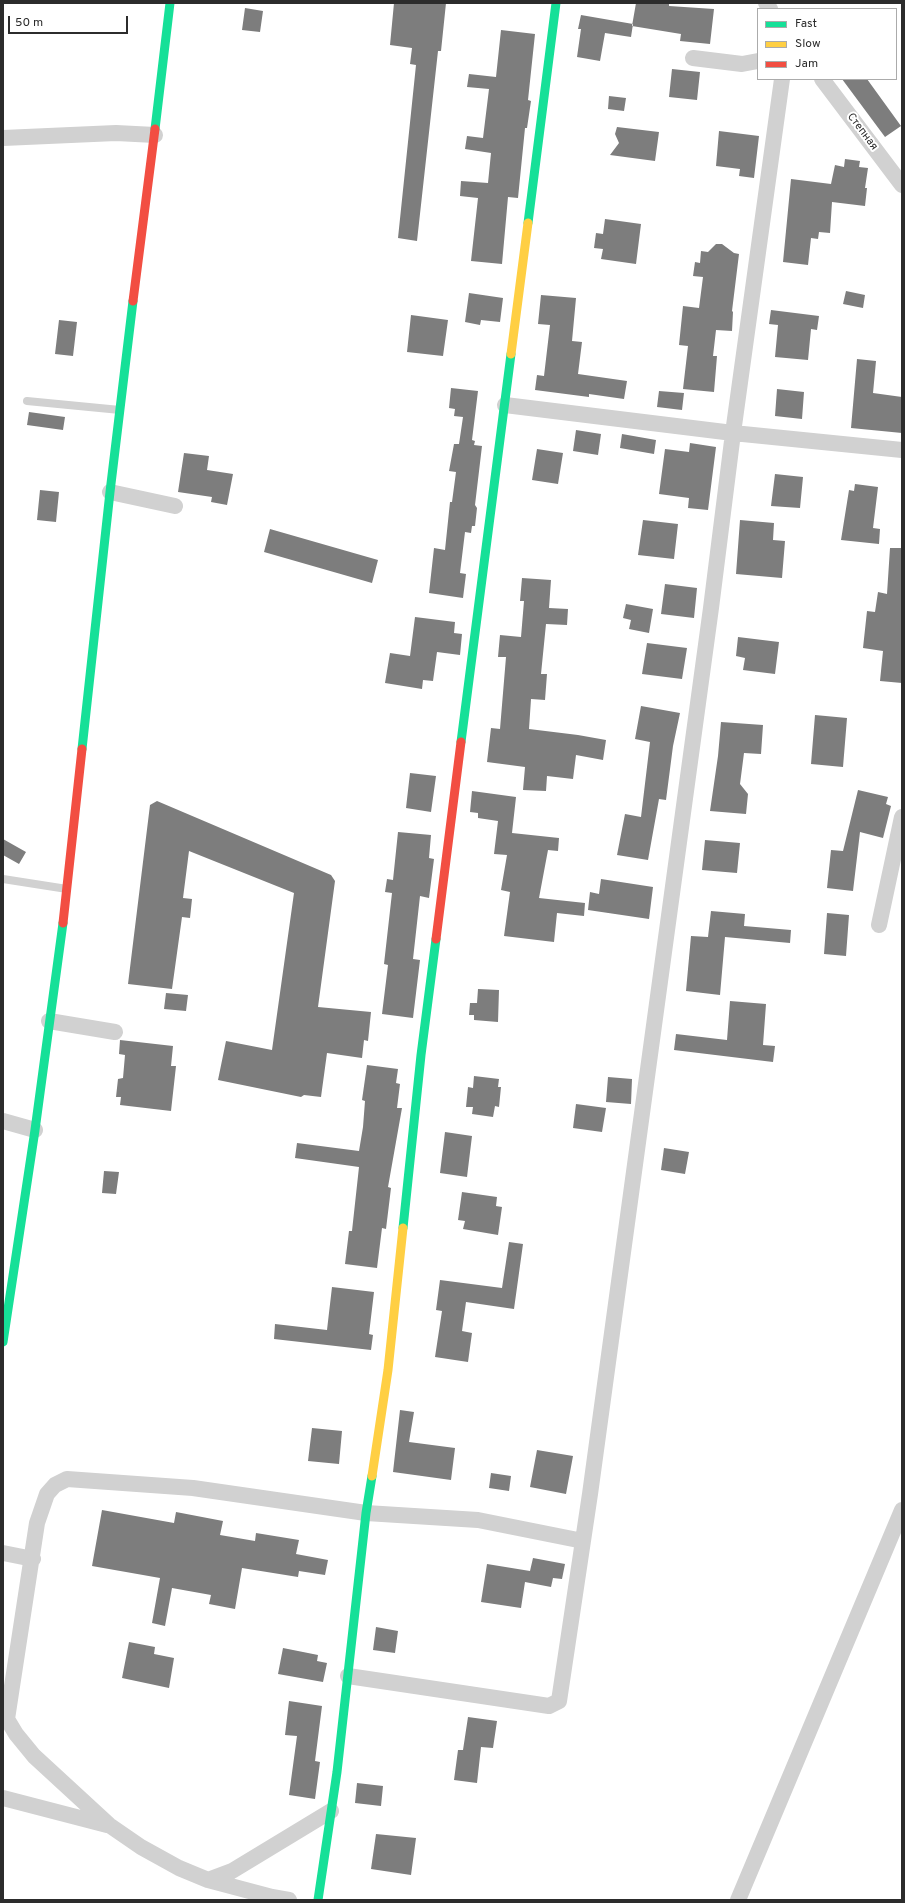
<!DOCTYPE html>
<html>
<head>
<meta charset="utf-8">
<style>
  body { margin:0 }
  #map { position:relative; width:905px; height:1903px; overflow:hidden; background:#fff; font-family:Overpass,sans-serif }
  canvas { display:block }
  .frame { position:absolute; inset:0; border:4px solid #2c2c2c; pointer-events:none }
  .legend { position:absolute; left:757px; top:8px; width:140px; height:72px; box-sizing:border-box; background:#fff; border:1px solid #ababab; margin:0; padding:5px 7px; list-style:none; font-size:12px; color:#2c2c2c }
  .legend li { display:flex; align-items:center; gap:8px; height:20px }
  .legend b { width:20px; border:1px solid #ababab }
  .scale { position:absolute; left:8px; top:16px; width:120px; height:18px; box-sizing:border-box; border:2px solid #2c2c2c; border-top:0; padding-left:5px; font-size:12px; line-height:14px; white-space:nowrap; color:#2c2c2c; -webkit-text-stroke:3px #fff; paint-order:stroke }
</style>
</head>
<body>
<div id="map">
<canvas width="905" height="1903"></canvas>
<div class="frame"></div>
<ul class="legend">
<li><b style="height:5px;background:#16e098"></b>Fast</li>
<li><b style="height:5px;background:#ffcf43"></b>Slow</li>
<li><b style="height:5px;background:#f24e42"></b>Jam</li>
</ul>
<div class="scale">50 m</div>
</div>
<script>
const ctx = document.querySelector('canvas').getContext('2d');
ctx.lineJoin = 'round';
function fill(path, color) { ctx.fillStyle = color; ctx.fill(path, 'evenodd'); }
const poly = rows => new Path2D(rows.map(r => 'M' + r).join(''));
function strokePath(path, color, width, dash) { ctx.strokeStyle = color; ctx.lineWidth = width; ctx.lineCap = dash ? 'butt' : 'round'; ctx.setLineDash(dash || []); ctx.stroke(path); }
function drawText(font, color, halo, rows, align = 'center') {
  ctx.font = font + ' Overpass,sans-serif'; ctx.lineWidth = 4; ctx.setLineDash([]); ctx.textBaseline = 'middle'; ctx.strokeStyle = halo; ctx.fillStyle = color; for (const [text, x, y, turn = 0] of rows) {
    ctx.save(); ctx.translate(x, y); ctx.rotate((+turn || 0) * Math.PI / 180); ctx.textAlign = isNaN(turn) ? turn : align; if (halo) ctx.strokeText(text, 0, 0); ctx.fillText(text, 0, 0); ctx.restore();
  }
}
const building = poly([
  [394,3,446,3,441,51,438,51,417,241,398,238,416,65,410,64,412,48,390,45],
  [636,3,669,3,669,6,714,9,710,44,680,41,681,34,632,26],
  [245,8,263,11,260,32,242,30],
  [581,15,633,24,631,37,605,33,600,61,577,57,581,29,578,29],
  [501,30,535,34,528,100,531,101,527,128,525,128,518,198,508,197,502,264,471,261,478,198,460,196,461,181,488,183,491,153,465,149,467,136,483,138,489,89,467,87,469,74,496,77],
  [672,69,700,72,697,100,669,97],
  [842,79,867,79,901,126,885,137],
  [609,96,626,98,624,111,608,109],
  [617,127,659,132,655,161,610,155,619,143,615,134],
  [719,131,759,136,754,178,739,176,740,169,716,166],
  [845,159,860,161,859,167,868,168,865,188,867,188,865,206,832,202,830,233,819,232,818,239,811,238,808,265,783,262,791,179,831,184,835,165,844,167],
  [605,219,641,224,636,264,601,259,603,249,594,248,596,233,603,234],
  [716,244,722,244,734,253,739,254,732,311,733,312,732,331,716,330,713,356,717,356,714,392,683,389,688,346,679,345,683,306,699,308,703,277,693,276,695,262,700,263,701,251,708,252],
  [846,291,865,295,863,308,843,304],
  [469,293,503,298,500,322,481,320,480,325,465,322],
  [541,295,576,298,572,341,582,342,578,374,627,381,624,399,589,394,589,397,535,390,537,375,544,376,550,325,538,324],
  [771,310,819,316,817,330,811,329,808,360,775,357,778,325,769,324],
  [411,315,448,320,443,356,407,352],
  [59,320,77,322,73,356,55,354],
  [857,359,876,361,873,393,902,397,902,433,851,428],
  [451,388,478,391,472,440,475,441,474,445,482,446,475,505,477,508,475,526,472,526,471,533,465,532,460,573,466,574,463,598,429,593,434,548,445,550,450,502,452,502,456,472,449,471,454,444,459,444,463,417,454,416,455,409,449,408],
  [777,389,804,392,802,419,775,416],
  [659,391,684,393,682,410,657,407],
  [29,412,65,417,63,430,27,425],
  [576,430,601,434,598,455,573,451],
  [622,434,656,440,654,454,620,448],
  [690,443,716,447,708,510,688,508,689,498,659,494,665,449,689,452],
  [537,449,563,453,558,484,532,480],
  [184,453,209,456,207,470,233,474,227,505,211,502,212,497,178,492],
  [775,474,803,477,800,508,771,506],
  [855,484,878,487,873,528,880,529,879,544,841,540,849,490,854,491],
  [40,490,59,492,56,522,37,520],
  [643,520,678,524,674,559,638,555],
  [740,520,774,523,773,540,785,541,782,578,736,574],
  [270,529,378,560,372,583,264,552],
  [890,548,902,548,902,683,880,681,883,651,863,648,867,611,875,612,878,592,887,594],
  [522,578,551,580,549,608,568,609,567,625,546,624,541,674,547,674,545,700,531,699,529,729,578,735,606,740,603,760,576,755,573,779,547,776,546,791,523,790,525,767,487,762,491,728,500,729,506,657,498,657,500,635,521,637,524,601,520,601],
  [665,584,697,588,694,618,661,614],
  [626,604,653,609,649,633,629,629,631,620,623,618],
  [415,617,455,622,454,633,462,634,460,655,437,652,433,681,423,680,422,689,385,683,390,653,410,656],
  [738,637,779,642,775,674,743,670,745,658,736,656],
  [647,643,687,648,682,679,642,674],
  [641,706,680,713,673,746,666,800,659,799,648,860,617,855,625,814,641,817,650,742,635,739],
  [815,715,847,718,843,767,811,764],
  [721,722,763,725,761,754,744,753,740,784,748,794,746,814,710,811,718,756],
  [410,773,436,776,431,812,406,808],
  [858,790,888,797,886,804,891,806,883,838,860,832,853,891,827,888,831,850,843,851],
  [472,791,516,797,512,833,559,838,558,851,548,850,539,898,585,903,584,916,557,913,554,942,504,936,510,892,501,890,507,855,494,854,498,821,478,818,478,813,470,812],
  [157,801,331,875,335,881,318,1007,371,1012,368,1041,364,1040,362,1058,327,1053,321,1097,304,1095,301,1097,218,1080,226,1041,272,1050,294,893,189,851,183,898,192,899,190,918,182,917,172,989,128,984,150,805],
  [398,832,431,835,429,858,434,859,429,898,420,896,413,959,420,960,413,1018,382,1014,388,965,384,964,392,893,385,892,387,879,393,880],
  [3,839,26,852,19,864,3,855],
  [705,840,740,843,737,873,702,870],
  [601,879,653,887,649,919,588,910,590,892,599,894],
  [711,911,745,914,744,926,791,930,790,943,725,937,720,995,686,991,691,936,708,937],
  [827,913,849,915,846,956,824,954],
  [478,989,499,990,498,1022,474,1020,474,1015,469,1015,470,1003,477,1003],
  [166,993,188,995,186,1011,164,1009],
  [730,1001,766,1004,763,1045,775,1046,773,1062,674,1050,676,1034,727,1040],
  [120,1040,173,1046,171,1066,176,1066,171,1111,120,1105,121,1097,116,1097,118,1079,123,1078,125,1055,119,1054],
  [367,1065,398,1069,396,1083,400,1084,397,1108,402,1108,388,1187,391,1188,386,1229,382,1228,377,1268,345,1264,349,1231,352,1231,359,1167,295,1158,297,1143,359,1151,363,1127,365,1101,362,1100],
  [474,1076,499,1079,498,1087,501,1087,499,1107,495,1106,493,1117,472,1114,473,1107,466,1107,468,1087,473,1088],
  [608,1077,632,1079,631,1104,606,1102],
  [576,1104,606,1108,602,1132,573,1128],
  [445,1132,472,1136,467,1177,440,1173],
  [664,1148,689,1152,685,1174,661,1170],
  [104,1171,119,1172,116,1194,102,1193],
  [462,1192,497,1197,496,1206,502,1207,498,1235,463,1229,465,1221,458,1220],
  [509,1242,523,1244,514,1309,466,1302,462,1331,472,1333,468,1362,435,1357,442,1311,436,1310,440,1280,502,1288],
  [332,1287,374,1292,369,1334,373,1335,371,1350,274,1339,275,1324,327,1330],
  [400,1410,414,1412,409,1442,455,1448,451,1480,393,1472],
  [312,1428,342,1431,339,1464,308,1461],
  [537,1450,573,1456,566,1494,530,1487],
  [491,1473,511,1476,509,1491,489,1488],
  [102,1510,174,1523,176,1512,223,1521,220,1535,255,1541,256,1533,299,1540,296,1554,328,1560,325,1575,299,1571,298,1577,242,1568,235,1609,209,1604,211,1595,172,1588,165,1626,152,1623,160,1578,92,1566],
  [533,1558,565,1564,562,1579,553,1578,551,1587,525,1582,521,1608,481,1602,487,1564,530,1571],
  [376,1627,398,1631,395,1653,373,1650],
  [129,1642,155,1647,154,1654,174,1658,169,1688,122,1678],
  [283,1648,318,1655,317,1661,327,1663,323,1682,278,1674],
  [289,1701,322,1706,315,1761,320,1762,315,1799,289,1795,297,1736,285,1735],
  [468,1717,497,1721,493,1748,481,1747,477,1783,454,1780,458,1750,463,1750],
  [357,1783,383,1786,381,1806,355,1803],
  [376,1834,416,1838,411,1875,371,1869]
]);
const lane = poly([
  [27,401,120,410],
  [3,879,67,889]
]);
const street = poly([
  [766,3,770,9],
  [693,58,742,64,758,61],
  [822,79,902,185],
  [3,138,116,133,155,135],
  [505,405,733,433,902,450],
  [110,492,175,506],
  [879,925,902,817],
  [49,1021,115,1032],
  [3,1121,35,1130],
  [3,1553,33,1559],
  [348,1676,549,1706,559,1701,590,1494,711,608,733,433,782,79],
  [3,1798,107,1825],
  [208,1880,232,1871,331,1811],
  [289,1900,272,1897,208,1880,179,1868,141,1847,109,1825,34,1756,16,1734,7,1719,37,1523,47,1494,55,1485,67,1479,193,1488,366,1513,478,1520,583,1541],
  [738,1900,902,1510]
]);
const fast = poly([
  [155,129,170,3],
  [528,223,556,3],
  [461,742,511,354],
  [82,749,110,492,133,301],
  [403,1228,421,1055,436,939],
  [3,1342,35,1130,63,923],
  [318,1900,337,1772,366,1513,372,1476]
]);
const slow = poly([
  [511,354,528,223],
  [372,1476,388,1370,403,1228]
]);
const jam = poly([
  [133,301,155,129],
  [63,923,82,749],
  [436,939,461,742]
]);
const streetNames = [
  ["Степная",862,132,53]
];
fill(building, '#7d7d7d');
strokePath(lane, '#d1d1d1', 8);
strokePath(street, '#d1d1d1', 16);
strokePath(fast, '#16e098', 9);
strokePath(slow, '#ffcf43', 9);
strokePath(jam, '#f24e42', 9);
drawText('11px', '#2c2c2c', '#fff', streetNames);
</script>
</body>
</html>
